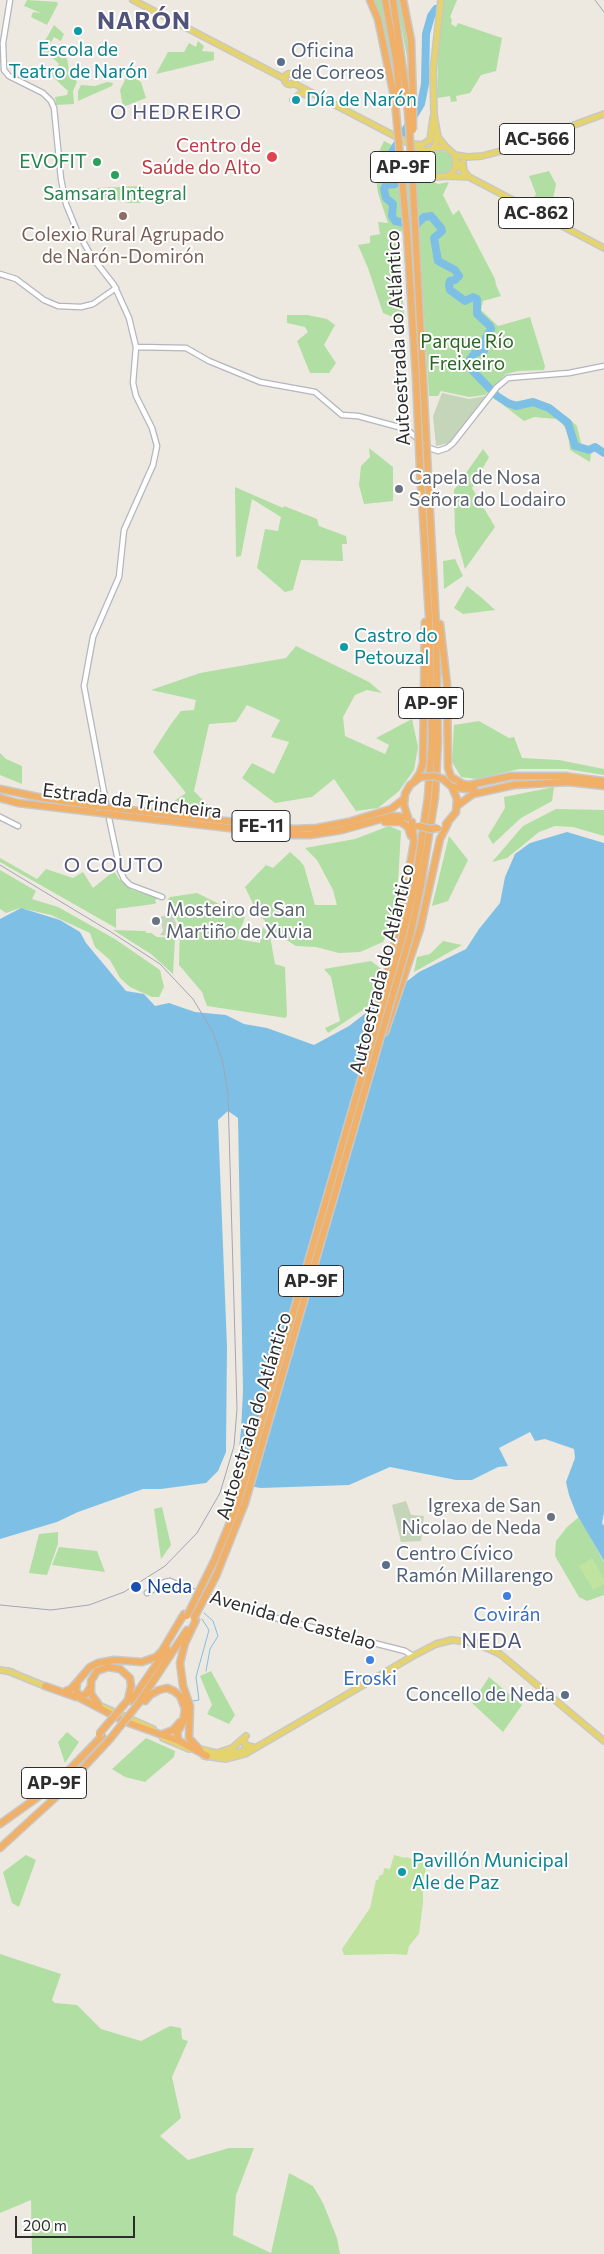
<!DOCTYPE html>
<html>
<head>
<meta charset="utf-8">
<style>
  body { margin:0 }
  #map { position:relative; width:604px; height:2254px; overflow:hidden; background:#ede9e1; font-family:Commissioner,sans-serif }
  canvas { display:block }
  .scale { position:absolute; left:15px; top:2216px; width:120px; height:22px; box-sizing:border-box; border:2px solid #2d2d2d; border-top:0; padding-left:6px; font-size:15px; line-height:18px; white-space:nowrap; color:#2d2d2d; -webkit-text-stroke:4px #fff; paint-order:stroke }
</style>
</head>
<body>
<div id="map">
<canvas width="604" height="2254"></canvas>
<div class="scale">200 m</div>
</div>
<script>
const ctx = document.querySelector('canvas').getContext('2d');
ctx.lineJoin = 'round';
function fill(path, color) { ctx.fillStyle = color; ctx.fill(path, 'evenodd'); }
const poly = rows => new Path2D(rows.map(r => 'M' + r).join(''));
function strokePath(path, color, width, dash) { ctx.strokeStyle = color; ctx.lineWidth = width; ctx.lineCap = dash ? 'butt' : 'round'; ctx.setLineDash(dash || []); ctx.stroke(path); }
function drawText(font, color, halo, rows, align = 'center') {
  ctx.font = font + ' Commissioner,sans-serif'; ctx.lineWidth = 4; ctx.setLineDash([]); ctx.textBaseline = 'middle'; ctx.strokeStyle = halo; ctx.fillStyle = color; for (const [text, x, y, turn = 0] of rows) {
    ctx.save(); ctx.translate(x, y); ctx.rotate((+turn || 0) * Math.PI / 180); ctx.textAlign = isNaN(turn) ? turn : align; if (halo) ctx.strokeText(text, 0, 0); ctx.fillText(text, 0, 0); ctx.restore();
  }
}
const green = poly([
  [27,0,57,2,58,4,47,25,31,17,33,12,41,13,24,6],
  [374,0,400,0,402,2,408,43,410,74,397,3,383,5,392,52,395,85,381,17],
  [444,0,457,0,450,17,452,20,451,24,456,27,458,23,502,38,496,71,481,75,470,93,456,96,457,101,451,102,450,96,437,98,438,59],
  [54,25,64,34,61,41,54,37,48,48,67,58,69,71,77,82,73,91,74,104,56,105,55,97,67,95,68,91,51,75,59,64,54,59,39,51],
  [198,41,204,46,202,51,214,52,214,60,156,74,168,52,184,52,189,43,196,47],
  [128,74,141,82,146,98,123,107,120,90],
  [107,82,113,83,112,86,78,101,78,91,81,85,95,86],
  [384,141,420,159,422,171,430,180,438,184,449,182,443,195,453,215,459,210,495,279,496,285,501,296,483,301,481,310,498,326,530,317,545,366,544,370,518,371,506,374,485,395,469,397,441,391,438,396,429,396,419,233,399,231,399,260,405,322,383,313,368,268,358,245,370,243,370,236,380,234,378,222,388,223,378,193,375,168,377,156],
  '429 163a12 12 0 1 1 24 0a12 12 0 1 1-24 0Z',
  [549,171,556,184,553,199,547,210,532,202,536,194,529,176],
  [143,186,148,197,140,203,128,203,112,198,96,199,96,188],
  [287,315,307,315,327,319,335,325,324,345,336,363,329,373,310,373,297,341,308,332,305,327,287,323],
  [497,394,509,402,526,400,553,406,556,419,534,417,524,421,494,398],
  [566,416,577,426,581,443,591,453,590,462,570,450,568,432,561,422],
  [369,448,393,467,393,501,364,504,359,485,361,466,370,457],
  [483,449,489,457,472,488,495,527,465,569,455,533,454,490],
  [235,487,283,508,284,506,317,519,319,526,346,536,347,544,342,544,343,561,301,560,293,590,285,592,257,568,265,529,278,531,281,517,252,499,241,556,236,557],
  [455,559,463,576,444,589,443,561],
  [467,586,482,598,495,610,463,614,454,608],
  [296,646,369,682,382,693,367,690,355,695,343,717,345,736,385,754,389,745,376,738,412,719,418,747,414,770,399,791,378,808,356,811,334,779,312,797,275,803,242,778,252,763,274,774,289,742,271,737,280,720,247,705,236,722,209,724,194,791,218,816,168,805,186,793,153,752,171,724,181,711,194,710,196,700,151,690,200,673,286,658],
  [479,721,509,738,514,737,522,758,559,760,604,769,604,775,566,769,519,769,477,779,461,777,452,762,454,725],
  [0,753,6,759,22,766,22,784,0,775],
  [554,787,552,801,521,818,493,844,488,836,505,808,504,797],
  [556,809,604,810,604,836,573,827,555,826,539,832,507,858,492,862,523,826],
  [389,826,401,831,397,899,390,926,383,942,360,952,339,953,316,947,296,946,275,933,257,912,245,887,266,865,273,868,290,852,300,861,304,866,315,905,337,905,333,890,317,860,305,848,355,839],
  [449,836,468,860,448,901,432,906],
  [0,858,37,879,46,869,73,878,83,872,93,888,114,871,119,879,132,890,159,898,155,900,156,903,154,904,116,909,116,928,0,862],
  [0,870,36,891,32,899,58,907,115,939,160,970,164,987,159,997,152,997,130,987,120,978,110,960,95,947,90,933,51,915,20,908,6,913,0,909],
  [197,893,245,917,237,939,260,943,263,927,270,936,275,964,285,967,287,1015,286,1018,207,1006,202,992,179,965,180,925,167,901,170,897],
  [113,930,146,931,146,933,151,933,157,937,175,938,173,974,151,954],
  [443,941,462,945,414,972,417,957,430,954],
  [371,961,385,972,378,1000,328,1033,325,1028,340,1021,331,977,324,969],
  [162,1507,171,1545,161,1559,154,1509],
  [579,1517,604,1562,604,1595,587,1601,579,1597,555,1556,556,1541,567,1527],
  [58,1532,58,1544,47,1575,29,1573,39,1534],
  [59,1547,97,1551,105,1572,52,1565],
  [211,1671,235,1715,229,1724,207,1714,212,1705,200,1676],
  [489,1677,522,1705,503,1732,472,1703],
  [67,1732,79,1742,65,1763,58,1742],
  [146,1738,175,1751,174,1757,145,1782,125,1777,112,1769],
  [26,1855,36,1860,19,1907,12,1903,3,1872],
  [0,1954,61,1974,52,2000,55,2003,77,2005,101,2029,141,2041,170,2026,181,2028,182,2039,188,2041,172,2077,181,2118,160,2136,188,2160,229,2148,254,2148,236,2195,233,2235,271,2253,289,2173,313,2186,323,2203,337,2238,340,2254,32,2254,31,2200,0,2213]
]);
const cemetery = poly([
  [442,393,469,399,486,396,449,443,436,446,433,416],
  [172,913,176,923,177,937,160,935,163,931,160,917],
  [406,1501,411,1515,424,1516,421,1541,401,1542,392,1505]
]);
const pitch = poly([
  [592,1558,604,1579,604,1584,593,1590,579,1566],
  [394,1855,405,1858,406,1857,427,1864,423,1881,423,1903,419,1934,409,1946,407,1955,394,1954,344,1955,342,1949,370,1908,376,1880,378,1880,379,1876,383,1874,384,1868,390,1869]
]);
const water = poly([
  [567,832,604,843,604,1513,602,1523,604,1526,604,1561,576,1513,569,1495,566,1482,575,1458,574,1449,545,1439,535,1441,530,1432,499,1448,508,1466,498,1467,472,1480,456,1480,390,1467,349,1485,261,1488,235,1484,241,1430,243,1391,238,1118,228,1111,218,1120,227,1347,226,1452,218,1471,206,1483,161,1489,143,1489,78,1512,57,1522,0,1539,0,919,21,908,60,920,80,932,86,943,126,991,144,994,155,1006,169,1003,195,1012,226,1015,244,1024,267,1028,314,1045,349,1026,419,972,466,949,479,929,500,903,505,877,515,854,530,843]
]);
const stream = poly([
  [204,1613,213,1621,218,1636,210,1649,206,1671],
  [193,1701,199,1700,196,1677,209,1630,202,1619]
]);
const river = poly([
  [436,9,431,16,426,34,425,84,421,104,388,159,398,179,395,184,386,185,384,189,386,198,393,204,392,216,395,221,416,225,424,217,431,216,441,228,442,231,434,238,438,261,455,270,459,276,455,280,450,281,449,285,450,290,465,301,473,297,477,299,477,314,490,326,491,329,486,337,484,351,475,353,467,363,469,367,497,396,508,403,516,406,533,402,549,408,568,423,575,446,589,450,595,447,604,453]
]);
const minor = poly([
  [10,0,3,43,4,70,9,76,43,93,51,101,54,108,61,179,66,204,77,231,92,257,114,285,129,318,136,347,133,383,136,396,152,428,157,446,153,465,124,530,119,577,93,637,84,686,106,803],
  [0,274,16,279,44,300,58,306,81,307,93,304,116,288],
  [136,347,186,348,209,361,260,382,315,392,342,415,358,416,406,429,429,448,438,451,447,448,453,443,497,387,508,378,569,373,604,366],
  [0,817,18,826],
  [109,818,120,870,124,879,130,885,162,897],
  [147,1593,165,1582,170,1581,194,1592,268,1616,405,1651,413,1656]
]);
const major = poly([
  [133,0,285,79],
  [441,0,433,72,434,115,438,137,446,147],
  '284.5 79a5.5 5.5 0 1 1 11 0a5.5 5.5 0 1 1-11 0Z',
  [293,83,414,146,423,150,432,150],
  [293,100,301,93,309,96],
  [414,144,422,145,430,140,433,118],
  [434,148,446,147,455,155,456,168,449,176,435,177,426,166,427,157,436,143,436,133],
  [455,155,468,157,482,156,509,149,604,114],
  [463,162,464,173],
  [457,163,469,177,604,248],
  [449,176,468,177],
  [0,1670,12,1672],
  [8,1671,47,1687],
  [103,1707,153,1729],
  [163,1738,189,1749],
  [244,1739,245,1745,253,1747],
  [200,1749,224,1755,247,1750],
  [217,1753,232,1748,246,1736],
  [204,1756,226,1759,245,1754,413,1656,436,1644,452,1640,476,1643,500,1654,604,1741]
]);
const highway = poly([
  [370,0,378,19,395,101],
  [385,0,396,59,400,101],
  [393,0,407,98],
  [403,0,411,40,413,101],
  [412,169,423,377],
  [407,233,416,378],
  [440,624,447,684,448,768,451,777,463,784,469,785,511,776,567,776],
  [563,776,604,781],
  [443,779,452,787,457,799,456,812,446,824],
  [415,780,420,773,423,763,425,622],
  [452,787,466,789,474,788],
  [0,789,38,797,96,806],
  [0,798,18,803,102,813],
  [457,806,473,794,514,785,568,782,604,786],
  [114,808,294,829,317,828,348,822,391,809,404,799],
  [116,815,290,835,310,835,342,830,392,816,408,817],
  [408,818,404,805,405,794,410,785,418,779],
  [385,822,401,822,408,827,411,836],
  [403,935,415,884,428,797,432,741,429,616,420,469],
  [410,936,421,885,435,797,438,741,436,625,428,475],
  [377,1014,401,917,414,842,412,822],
  [385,1032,420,929,440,839,448,823],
  [196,1620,185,1643,180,1663,183,1686,190,1706,189,1738,200,1750],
  [77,1683,76,1690,80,1698,120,1719],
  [45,1686,76,1697,86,1694,90,1688],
  [66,1691,71,1689,90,1667,98,1663,114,1660,142,1662,156,1657,162,1651,184,1614],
  [131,1701,167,1649],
  [145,1701,150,1695,159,1690,167,1688,174,1691,180,1696,185,1709,183,1722,177,1733,179,1741],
  [138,1704,187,1630],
  [99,1705,91,1694,91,1681,97,1671,108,1667,120,1669,130,1678,131,1686,128,1700],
  [129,1723,179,1741,207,1756],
  [163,1734,173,1730,180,1722],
  [0,1824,38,1797,72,1767,102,1736],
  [0,1848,57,1796,110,1739]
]);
const rail = poly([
  [595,0,604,12],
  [0,865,111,932,160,964,193,999,213,1032,223,1063,228,1095,237,1409,234,1446,220,1493,197,1533,165,1566,124,1592,89,1605,51,1610,0,1605]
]);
const highwayBridge = poly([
  [407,98,412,169],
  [395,101,407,233],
  [413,130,413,101],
  [423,377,428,475],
  [416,378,420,469],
  [421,777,435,776,443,779],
  [96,806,114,808],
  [102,813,116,815],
  [418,826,431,829,438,828],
  [187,1616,215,1559,238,1503,403,935],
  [194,1618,216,1576,245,1503,410,936],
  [99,1734,128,1700],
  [110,1739,138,1704]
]);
const markers = [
  [78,31,5,"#0f9aa8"],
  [281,62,5,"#5c6f8a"],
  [296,100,5,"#0f9aa8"],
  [272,157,6,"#e0444e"],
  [97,162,5,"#2e9e5b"],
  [115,175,5,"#2e9e5b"],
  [123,216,5,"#8d6e63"],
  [399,489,5,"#6b7280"],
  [344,647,5,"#0f9aa8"],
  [156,921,5,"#6b7280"],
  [551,1517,5,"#6b7280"],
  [386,1565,5,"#5c6f8a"],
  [136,1587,6,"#1a4fb4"],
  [507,1596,5,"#3f7fe0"],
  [370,1660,5,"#3f7fe0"],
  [565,1695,5,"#5c6f8a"],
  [402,1872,5,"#0f9aa8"]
];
const shields = [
  [537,139,75],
  [403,167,65],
  [536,213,75],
  [431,703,65],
  [261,826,58],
  [311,1281,65],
  [54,1783,65]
];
const shieldNames = [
  ["AC-566",537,139],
  ["AP-9F",403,167],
  ["AC-862",536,213],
  ["AP-9F",431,703],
  ["FE-11",261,826],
  ["AP-9F",311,1281],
  ["AP-9F",54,1783]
];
const cultureNames = [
  ["Escola de",78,50,"center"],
  ["Teatro de Narón",78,72,"center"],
  ["Día de Narón",306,100],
  ["Castro do",354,636],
  ["Petouzal",354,658],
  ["Pavillón Municipal",412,1861],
  ["Ale de Paz",412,1883]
];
const serviceNames = [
  ["Oficina",291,51],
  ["de Correos",291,73],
  ["Centro Cívico",396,1554],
  ["Ramón Millarengo",396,1576],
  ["Concello de Neda",555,1695,"right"]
];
const healthNames = [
  ["Centro de",261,146],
  ["Saúde do Alto",261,168]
];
const leisureNames = [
  ["EVOFIT",87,162],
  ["Samsara Integral",115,194,"center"]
];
const educationNames = [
  ["Colexio Rural Agrupado",123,235],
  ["de Narón-Domirón",123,257]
];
const streetNames = [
  ["Autoestrada do Atlántico",398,338,-93],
  ["Estrada da Trincheira",132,801,7],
  ["Autoestrada do Atlántico",382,969,-76],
  ["Autoestrada do Atlántico",254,1416,-73],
  ["Avenida de Castelao",293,1620,16]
];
const parkNames = [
  ["Parque Río",467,342],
  ["Freixeiro",467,364]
];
const worshipNames = [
  ["Capela de Nosa",409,478],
  ["Señora do Lodairo",409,500],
  ["Mosteiro de San",166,910],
  ["Martiño de Xuvia",166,932],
  ["Igrexa de San",541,1506,"right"],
  ["Nicolao de Neda",541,1528,"right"]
];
const transitNames = [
  ["Neda",147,1587]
];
const shopNames = [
  ["Covirán",507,1615],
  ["Eroski",370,1679]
];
const neighbourhoodNames = [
  ["O HEDREIRO",176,112],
  ["O COUTO",114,865]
];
const quarterNames = [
  ["NEDA",492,1641]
];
const districtNames = [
  ["NARÓN",144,21]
];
fill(green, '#b1dea2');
fill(cemetery, '#c4d5b9');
fill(pitch, '#c0e49f');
fill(water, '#7ec0e5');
strokePath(stream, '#7ec0e5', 1);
strokePath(river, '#7ec0e5', 8);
strokePath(minor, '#b4b5bf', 7);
strokePath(major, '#c8c8c8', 8);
strokePath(highway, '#c8c8c8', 9);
strokePath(minor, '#fff', 4.5);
strokePath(major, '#e5d46d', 5);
strokePath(highway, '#f0b068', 6);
strokePath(rail, '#a3a4b5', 1);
strokePath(highwayBridge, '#c8c8c8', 9, []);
strokePath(highwayBridge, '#f0b068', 6);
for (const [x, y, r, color] of markers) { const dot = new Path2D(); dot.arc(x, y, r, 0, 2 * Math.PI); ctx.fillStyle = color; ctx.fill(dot); strokePath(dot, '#fff', 2); }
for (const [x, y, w] of shields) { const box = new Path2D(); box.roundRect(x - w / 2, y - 15.5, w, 31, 4); ctx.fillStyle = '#fff'; ctx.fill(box); strokePath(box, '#2d2d2d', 1); }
drawText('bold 18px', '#2d2d2d', null, shieldNames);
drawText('19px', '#0d838f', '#fff', cultureNames, 'left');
drawText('19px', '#4e5e75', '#fff', serviceNames, 'left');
drawText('19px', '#be3a42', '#fff', healthNames, 'right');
drawText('19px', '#27864d', '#fff', leisureNames, 'right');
drawText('19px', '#785e54', '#fff', educationNames);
drawText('19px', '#2d2d2d', '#fff', streetNames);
drawText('19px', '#296522', '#fff', parkNames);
drawText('19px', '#5b616d', '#fff', worshipNames, 'left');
drawText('19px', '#164399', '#fff', transitNames, 'left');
drawText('19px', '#366cbe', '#fff', shopNames);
ctx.letterSpacing = '1px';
drawText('20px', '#51547a', '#fff', neighbourhoodNames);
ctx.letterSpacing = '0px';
ctx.letterSpacing = '1px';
drawText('21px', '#51547a', '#fff', quarterNames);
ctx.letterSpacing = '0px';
ctx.letterSpacing = '1px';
drawText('bold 24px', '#51547a', '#fff', districtNames);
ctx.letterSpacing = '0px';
</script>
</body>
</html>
